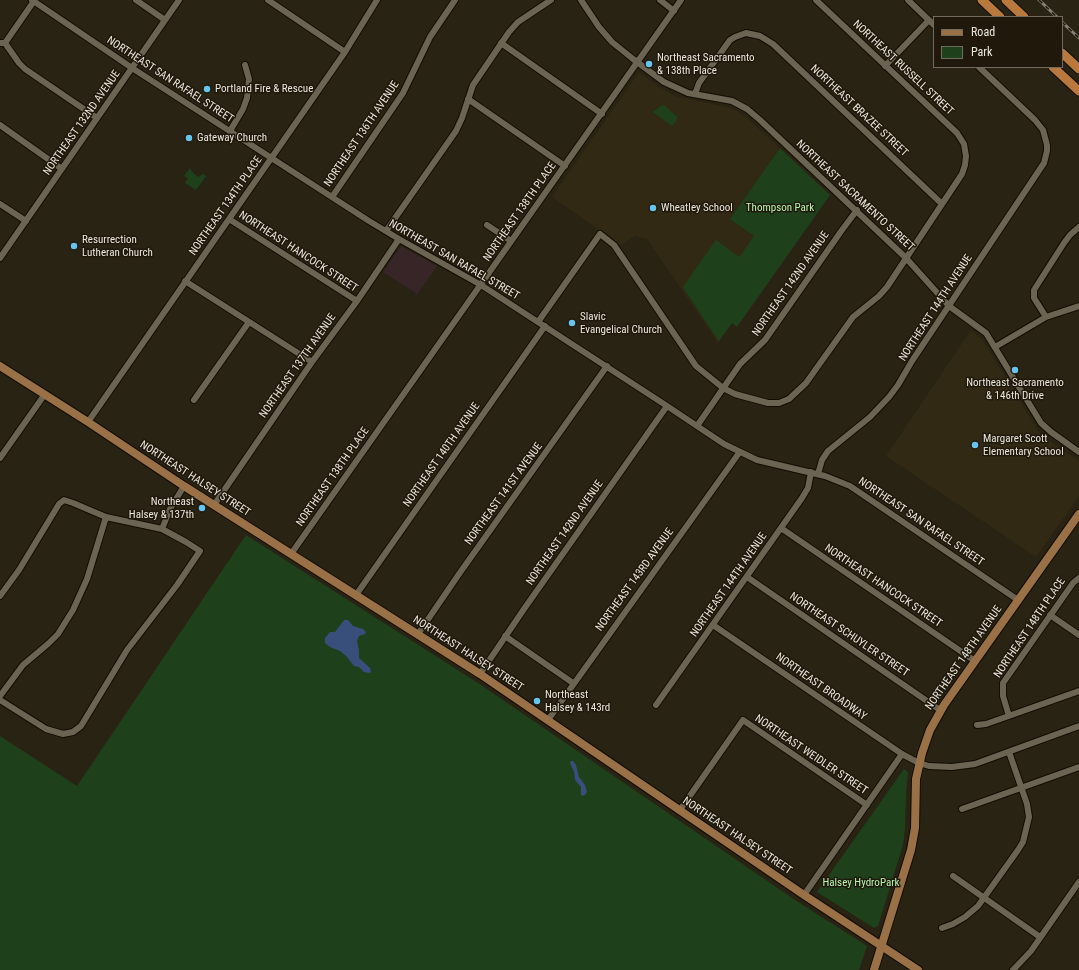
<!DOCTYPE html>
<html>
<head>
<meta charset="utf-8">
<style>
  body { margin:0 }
  #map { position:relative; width:1079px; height:970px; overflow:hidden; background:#292314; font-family:"Roboto Condensed",sans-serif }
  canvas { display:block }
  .legend { position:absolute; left:933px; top:16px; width:130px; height:52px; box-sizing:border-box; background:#20190b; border:1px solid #716b5f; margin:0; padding:5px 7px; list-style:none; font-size:12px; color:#ebe7de }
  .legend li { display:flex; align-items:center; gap:8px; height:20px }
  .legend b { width:20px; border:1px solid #716b5f }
</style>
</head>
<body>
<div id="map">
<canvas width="1079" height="970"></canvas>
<ul class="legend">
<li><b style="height:5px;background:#9a7146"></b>Road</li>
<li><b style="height:11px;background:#1e411c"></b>Park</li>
</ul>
</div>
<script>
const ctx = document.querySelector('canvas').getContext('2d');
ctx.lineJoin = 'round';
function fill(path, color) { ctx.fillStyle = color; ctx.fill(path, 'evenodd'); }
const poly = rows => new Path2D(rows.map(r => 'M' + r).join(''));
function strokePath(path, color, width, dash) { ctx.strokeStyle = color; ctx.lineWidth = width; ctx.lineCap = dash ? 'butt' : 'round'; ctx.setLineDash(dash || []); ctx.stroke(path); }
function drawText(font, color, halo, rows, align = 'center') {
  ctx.font = font + ' "Roboto Condensed",sans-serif'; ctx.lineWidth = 3; ctx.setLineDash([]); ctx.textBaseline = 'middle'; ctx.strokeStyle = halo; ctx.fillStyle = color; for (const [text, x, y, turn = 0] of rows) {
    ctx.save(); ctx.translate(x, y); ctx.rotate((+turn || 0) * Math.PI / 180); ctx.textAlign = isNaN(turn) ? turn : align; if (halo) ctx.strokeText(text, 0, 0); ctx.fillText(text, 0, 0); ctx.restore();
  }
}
const built = poly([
  [639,72,659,87,675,96,730,108,738,112,747,118,780,148,730,219,754,236,739,257,716,241,719,341,718,343,647,239,635,236,621,245,552,197],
  [971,330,977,335,983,341,1037,429,1041,435,1079,461,1079,496,1036,557,886,456]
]);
const industrial = poly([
  [401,246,437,266,416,296,415,295,416,293,383,272]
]);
const green = poly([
  [662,105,664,105,677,117,677,120,672,126,653,112],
  [780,148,830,195,737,327,732,323,719,341,683,287,716,240,739,257,754,236,730,219],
  [190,168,194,174,198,177,203,174,206,176,196,190,185,183,188,178,184,176],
  [246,535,478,683,798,902,867,946,859,970,0,970,0,736,77,786],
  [904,769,908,772,906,793,905,829,903,845,878,926,874,928,817,892]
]);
const water = poly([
  [344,620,348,620,353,626,363,629,366,632,365,634,359,636,357,641,359,650,359,658,370,668,371,672,369,673,364,672,359,667,354,666,346,656,340,651,330,647,325,643,325,638,330,632,335,632],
  [571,761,573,761,576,765,579,777,585,785,587,792,585,795,582,796,581,794,581,787,575,780,574,772,570,763]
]);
const minor = poly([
  [32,0,132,68,369,221,399,239,481,285,667,406,724,444,757,460,825,476,850,486,1018,600],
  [136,0,165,20],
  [268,0,345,52],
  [581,0,599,27,612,42,633,59,664,82,688,93,732,101,747,109,760,120,906,258,949,306,986,333,1041,423,1051,432,1079,452],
  [660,0,674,11],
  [908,0,934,25],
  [0,43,5,43,19,63,25,69,97,118],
  [5,43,34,1],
  [501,43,602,114],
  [885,66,929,20],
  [695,94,699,83,730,40,735,37,746,33,760,36,773,44,942,204],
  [468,99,565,166],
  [0,125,62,169],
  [230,131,243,109,247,98,249,79,245,65],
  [332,197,403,93,430,37,455,0],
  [0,204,26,221],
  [229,219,357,301],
  [487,225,511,241],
  [386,231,456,131,462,118,473,85,509,32,518,22,551,0],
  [0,258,179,0],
  [185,281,312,362],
  [1046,317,1034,298,1034,290,1064,243,1070,235,1079,227],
  [538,322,600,234,614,245,696,366,723,388,735,394,742,396,768,403,779,403,789,399,806,383,853,317,879,296,887,287,962,174,965,165,966,156,964,144,957,133,816,0],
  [995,347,1046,317,1079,306],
  [194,400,249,322],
  [88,422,345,52,377,0],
  [697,426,740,364,765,340,842,230,857,210],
  [0,458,45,394],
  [818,474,822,460,828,451,870,417,889,397,898,385,912,361,1044,163,1047,151,1047,145,1043,130,1035,120,979,67],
  [214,505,312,362,357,301,399,239],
  [781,528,975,661],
  [162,529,170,509,184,486],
  [291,554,681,0],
  [747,577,940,710],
  [356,595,545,326],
  [0,596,19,570,59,504,64,500,73,503,106,517,162,529,186,542,200,551,177,585,127,650,81,726,73,732,63,734,46,729,0,700],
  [1050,615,1079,635],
  [713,625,902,754,919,763,929,766,952,767,975,764,1079,726],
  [418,634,459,574,607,366],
  [505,636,573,683],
  [480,674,524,609,667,406],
  [0,696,23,665,49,643,58,634,73,610,87,579,106,517],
  [656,705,802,498,808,488,811,472],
  [1009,716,1003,696,1003,683,1073,583,1079,578],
  [548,720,739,453],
  [977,725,986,724,1079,691],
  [962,809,1079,767],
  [680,810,743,720,867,805],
  [953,876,1040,937],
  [804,895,902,754],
  [942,928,953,924,965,917,978,906,1018,850,1023,842,1029,817,1027,804,1009,752],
  [1013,970,1031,951,1079,882]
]);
const major = poly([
  [0,366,88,422,184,486,480,674,804,895,918,970],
  [874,970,911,850,915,828,916,779,922,753,930,730,944,705,1079,514]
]);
const highway = poly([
  [982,0,1000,17],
  [1006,0,1024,17],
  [1062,53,1079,69],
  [1053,67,1079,91]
]);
const rail = poly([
  [1039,0,1057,17],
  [1062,22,1079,38]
]);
const markers = [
  [649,64,4,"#66c4ef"],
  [207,89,4,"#66c4ef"],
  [189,138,4,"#66c4ef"],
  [653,208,4,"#66c4ef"],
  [74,246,4,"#66c4ef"],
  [572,323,4,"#66c4ef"],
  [1015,370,4,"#66c4ef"],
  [975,445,4,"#66c4ef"],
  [202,508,4,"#66c4ef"],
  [537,701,4,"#66c4ef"]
];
const poiNames = [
  ["Northeast Sacramento",657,58],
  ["& 138th Place",657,71],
  ["Portland Fire & Rescue",215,89],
  ["Gateway Church",197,138],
  ["Wheatley School",661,208],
  ["Resurrection",82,240],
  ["Lutheran Church",82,253],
  ["Slavic",580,317],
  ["Evangelical Church",580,330],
  ["Northeast Sacramento",1015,383,"center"],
  ["& 146th Drive",1015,396,"center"],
  ["Margaret Scott",983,439],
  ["Elementary School",983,452],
  ["Northeast",194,502,"right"],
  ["Halsey & 137th",194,515,"right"],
  ["Northeast",545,695],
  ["Halsey & 143rd",545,708]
];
const streetNames = [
  ["NORTHEAST RUSSELL STREET",903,68,43],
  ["NORTHEAST SAN RAFAEL STREET",170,80,33],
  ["NORTHEAST BRAZEE STREET",859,111,43],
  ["NORTHEAST 132ND AVENUE",82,123,-55],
  ["NORTHEAST 136TH AVENUE",362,134,-56],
  ["NORTHEAST SACRAMENTO STREET",855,196,43],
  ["NORTHEAST 134TH PLACE",226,206,-55],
  ["NORTHEAST 138TH PLACE",520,212,-55],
  ["NORTHEAST HANCOCK STREET",298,252,33],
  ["NORTHEAST SAN RAFAEL STREET",454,260,30],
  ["NORTHEAST 142ND AVENUE",791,284,-55],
  ["NORTHEAST 144TH AVENUE",936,308,-57],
  ["NORTHEAST 137TH AVENUE",298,366,-55],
  ["NORTHEAST 140TH AVENUE",442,455,-55],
  ["NORTHEAST 138TH PLACE",333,477,-55],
  ["NORTHEAST HALSEY STREET",195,479,33],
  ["NORTHEAST 141ST AVENUE",504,494,-54],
  ["NORTHEAST SAN RAFAEL STREET",921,522,34],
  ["NORTHEAST 142ND AVENUE",565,533,-55],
  ["NORTHEAST 143RD AVENUE",635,580,-54],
  ["NORTHEAST 144TH AVENUE",729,585,-55],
  ["NORTHEAST HANCOCK STREET",883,586,34],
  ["NORTHEAST 148TH PLACE",1030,628,-56],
  ["NORTHEAST SCHUYLER STREET",849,635,34],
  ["NORTHEAST HALSEY STREET",468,654,33],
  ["NORTHEAST 148TH AVENUE",964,658,-55],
  ["NORTHEAST BROADWAY",821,687,35],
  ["NORTHEAST WEIDLER STREET",811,755,34],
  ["NORTHEAST HALSEY STREET",737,836,34]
];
const parkNames = [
  ["Thompson Park",780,208],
  ["Halsey HydroPark",861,883]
];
fill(built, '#322914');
fill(industrial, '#382528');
fill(green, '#1e411c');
fill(water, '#384e7b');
strokePath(minor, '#120c01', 8);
strokePath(major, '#120c01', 10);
strokePath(highway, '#120c01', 11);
strokePath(minor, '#6b6453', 6);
strokePath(major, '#9a7146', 8);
strokePath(highway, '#b9793e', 9);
strokePath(rail, '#847f73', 3);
strokePath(rail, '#20190b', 1.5, [4.5]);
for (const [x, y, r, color] of markers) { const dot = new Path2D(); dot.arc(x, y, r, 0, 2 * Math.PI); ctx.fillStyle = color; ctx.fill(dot); strokePath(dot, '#20190b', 1.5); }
drawText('11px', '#ebe7de', '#20190b', poiNames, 'left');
drawText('11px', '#ebe7de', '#20190b', streetNames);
drawText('11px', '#b7f6b2', '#20190b', parkNames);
</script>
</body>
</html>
